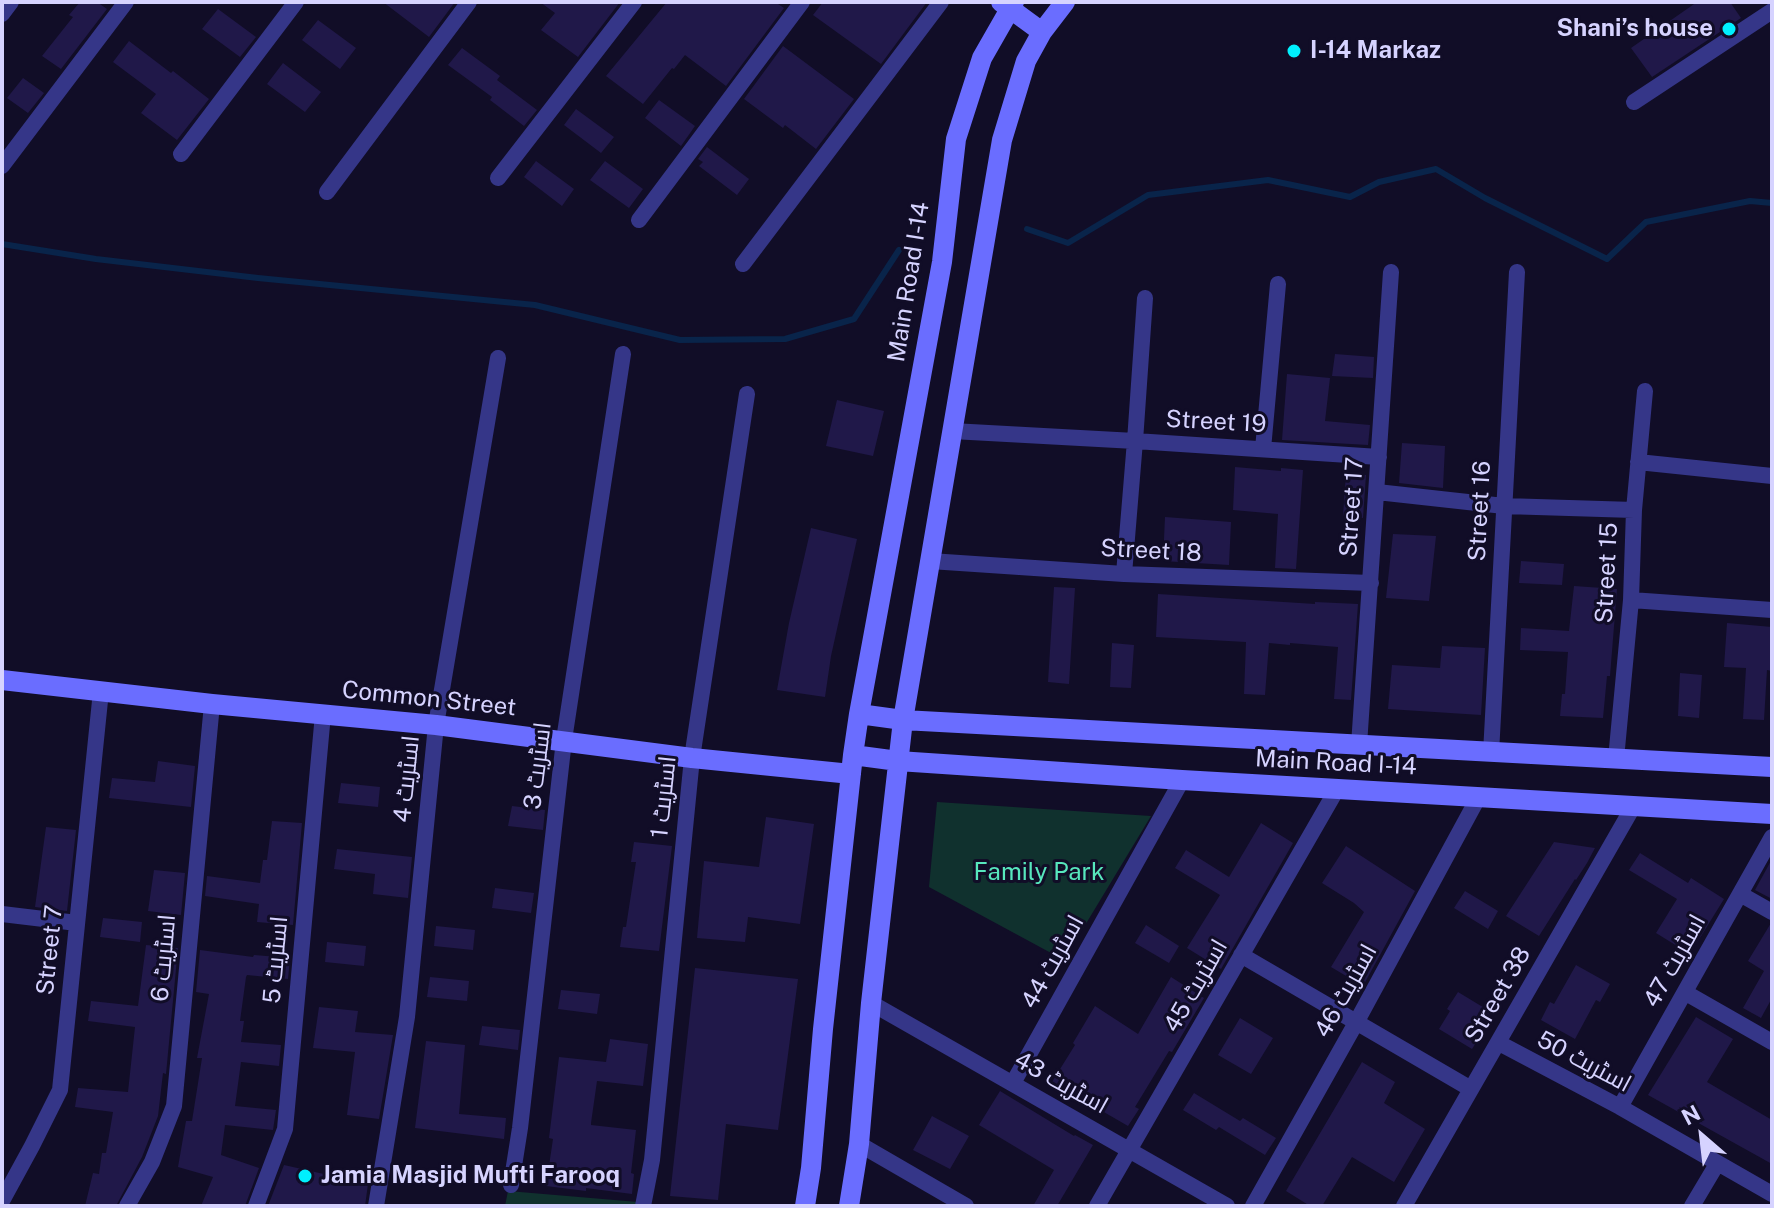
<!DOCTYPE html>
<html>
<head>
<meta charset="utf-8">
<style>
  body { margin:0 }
  #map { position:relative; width:1774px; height:1208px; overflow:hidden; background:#110d27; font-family:"Public Sans",sans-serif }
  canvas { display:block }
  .frame { position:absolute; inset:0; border:4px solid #d6d3ff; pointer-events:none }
  .north { position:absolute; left:1662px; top:1096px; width:80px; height:80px; -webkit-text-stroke:6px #110d27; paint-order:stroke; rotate:332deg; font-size:22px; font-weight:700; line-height:32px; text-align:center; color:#d6d3ff }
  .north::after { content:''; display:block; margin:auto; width:28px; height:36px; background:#d6d3ff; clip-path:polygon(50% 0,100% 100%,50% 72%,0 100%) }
</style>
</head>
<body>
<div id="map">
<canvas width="1774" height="1208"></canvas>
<div class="frame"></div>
<div class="north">N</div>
</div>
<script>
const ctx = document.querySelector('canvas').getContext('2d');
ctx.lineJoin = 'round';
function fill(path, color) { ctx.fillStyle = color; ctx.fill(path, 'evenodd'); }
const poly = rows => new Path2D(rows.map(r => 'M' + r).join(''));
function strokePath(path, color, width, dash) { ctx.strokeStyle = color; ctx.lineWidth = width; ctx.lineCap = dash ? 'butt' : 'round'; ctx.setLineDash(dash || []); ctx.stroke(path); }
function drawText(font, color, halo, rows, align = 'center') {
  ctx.font = font + ' "Public Sans",Cairo,sans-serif'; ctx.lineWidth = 6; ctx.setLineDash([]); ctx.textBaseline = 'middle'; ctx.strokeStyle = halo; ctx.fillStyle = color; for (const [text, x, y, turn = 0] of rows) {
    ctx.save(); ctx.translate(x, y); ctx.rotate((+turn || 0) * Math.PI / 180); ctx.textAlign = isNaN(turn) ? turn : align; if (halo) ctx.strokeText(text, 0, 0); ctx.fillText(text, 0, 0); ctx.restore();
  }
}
const green = poly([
  [937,802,1151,816,1064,960,929,887],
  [508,1191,638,1202,637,1206,505,1206]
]);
const stream = poly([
  [1027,229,1068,243,1148,195,1268,180,1350,197,1379,182,1436,169,1485,198,1607,259,1646,222,1750,201,1772,203],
  [2,244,96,259,258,278,535,305,680,340,785,339,854,319,899,250]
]);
const building = poly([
  [80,2,97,2,107,9,61,69,42,56,73,17,69,15],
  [383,2,455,2,429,37],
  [540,2,620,2,578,57,541,30,555,13],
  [667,2,775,2,784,8,726,86,685,55,674,69,672,68,643,104,606,76],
  [823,2,927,2,881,64,813,15],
  [1697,2,1730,2,1741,18,1652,77,1631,48],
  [218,9,256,37,240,57,202,29],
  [318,20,356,48,340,69,302,40],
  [129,41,171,73,173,71,209,99,177,140,141,113,156,94,113,62],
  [783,46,854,99,816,149,785,125,783,128,744,99],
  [462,48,500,76,497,80,537,110,524,126,490,100,492,97,448,65],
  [283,63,321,92,305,112,267,84],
  [23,78,44,93,28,113,7,98],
  [659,100,695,126,681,146,645,118],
  [576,109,614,137,601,153,564,125],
  [707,147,749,179,737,195,699,166,703,162,698,159],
  [536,161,574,189,562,206,524,177],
  [605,161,643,189,629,208,590,180],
  [1335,354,1374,357,1373,378,1332,376],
  [1287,374,1330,378,1325,421,1370,425,1368,445,1282,440],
  [837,400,884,411,873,456,826,446],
  [1402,443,1445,446,1443,488,1399,483],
  [1235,467,1281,471,1281,468,1303,470,1296,569,1275,568,1278,514,1233,510],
  [1346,473,1366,475,1363,518,1343,516],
  [1165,517,1231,522,1229,565,1163,561],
  [811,528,857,539,831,656,825,697,777,690,789,623],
  [1393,534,1436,536,1429,601,1386,598],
  [1521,561,1564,564,1562,585,1519,583],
  [1574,586,1617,589,1610,676,1607,676,1603,718,1560,716,1562,694,1565,694,1568,652,1520,650,1521,628,1569,631],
  [1054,587,1075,588,1069,684,1048,682],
  [1158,594,1315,604,1315,602,1358,604,1351,700,1334,699,1338,647,1290,643,1290,645,1269,643,1265,695,1244,694,1246,642,1156,637],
  [1727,623,1772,627,1772,671,1767,670,1764,720,1743,719,1746,668,1724,667],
  [1112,643,1134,645,1131,688,1110,687],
  [1442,646,1485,648,1481,715,1388,709,1392,665,1440,668],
  [1680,673,1702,675,1699,718,1678,716],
  [158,761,195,766,191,807,109,798,112,778,155,782],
  [341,783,380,787,378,807,338,803],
  [512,806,545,810,543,830,508,826],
  [766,817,814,824,800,924,748,917,745,942,697,938,704,861,759,867],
  [272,821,302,823,293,925,257,922,259,904,205,896,207,876,260,883,263,860,267,860],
  [1261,823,1293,843,1221,969,1187,948,1220,895,1175,868,1186,850,1229,877],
  [46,827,76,830,67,911,35,907],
  [634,842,672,846,659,951,620,947,623,927,626,927,636,862,631,862],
  [1554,842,1595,848,1587,863,1576,880,1575,879,1539,936,1506,916],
  [1346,846,1415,891,1363,986,1331,967,1364,912,1354,903,1322,883],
  [337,849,412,857,408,898,373,894,375,874,334,869],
  [1640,853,1688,883,1691,878,1724,899,1690,954,1656,933,1677,899,1629,870],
  [1772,859,1772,899,1755,890],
  [154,870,185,873,181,915,148,911],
  [495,888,534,893,531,913,492,908],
  [1465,891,1498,911,1488,929,1454,908],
  [103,918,142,922,140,942,100,937],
  [1771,923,1772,998,1761,1018,1743,1008,1764,971,1748,961],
  [1146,925,1179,946,1169,963,1135,943],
  [436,926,475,930,473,950,434,946],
  [327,942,366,946,364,966,325,962],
  [146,945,178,948,166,1074,163,1073,158,1116,142,1157,116,1206,85,1206,93,1173,99,1174,102,1153,106,1153,113,1112,75,1107,78,1088,128,1092,135,1027,88,1021,91,1001,138,1006],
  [200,950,253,957,254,955,290,958,288,979,247,975,246,977,240,1021,244,1021,241,1042,281,1045,279,1066,241,1062,235,1106,276,1110,273,1130,225,1125,221,1155,259,1168,245,1206,201,1206,213,1177,178,1167,186,1121,192,1121,202,1058,197,1058,209,994,196,992],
  [1576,965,1610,984,1600,1002,1596,1000,1575,1039,1541,1020,1550,1002,1554,1004],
  [695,968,798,979,778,1130,726,1124,718,1200,670,1196],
  [430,977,469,981,467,1001,427,997],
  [1171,977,1204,998,1172,1052,1169,1051,1135,1107,1139,1109,1128,1126,1052,1082,1075,1045,1073,1043,1095,1006,1138,1034],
  [561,990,600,994,597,1014,558,1009],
  [1458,992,1491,1012,1480,1030,1483,1032,1472,1049,1439,1029,1450,1011,1447,1009],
  [319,1007,358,1011,355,1032,393,1035,379,1119,347,1115,355,1052,313,1048],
  [1696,1017,1733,1039,1707,1082,1772,1120,1772,1164,1648,1095],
  [1240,1018,1273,1038,1251,1074,1218,1055],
  [482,1026,520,1030,518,1050,479,1045],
  [610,1039,648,1044,643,1086,597,1081,591,1123,591,1125,636,1130,631,1173,634,1174,632,1194,586,1188,586,1191,546,1186,553,1139,549,1138,559,1057,606,1062],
  [426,1041,465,1045,459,1114,506,1118,504,1139,415,1128],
  [1362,1062,1395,1082,1384,1103,1425,1129,1394,1182,1352,1157,1322,1206,1310,1206,1286,1191],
  [1000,1091,1074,1136,1075,1135,1093,1145,1057,1206,1033,1206,1054,1170,979,1125],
  [1194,1093,1240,1121,1243,1118,1276,1138,1265,1155,1219,1127,1216,1130,1183,1110],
  [932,1116,969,1136,950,1169,913,1150],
  [284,1165,368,1184,365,1206,268,1206]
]);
const street = poly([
  [2,14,11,2],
  [1634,102,1772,11],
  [181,154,296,2],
  [2,166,126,2],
  [498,178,634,2],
  [327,192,469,2],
  [639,220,802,2],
  [743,264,941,2],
  [952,431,1135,441,1145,298],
  [1263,449,1278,284],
  [1638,462,1772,476],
  [1377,492,1504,506,1634,510],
  [930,561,1124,574,1371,583],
  [1124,574,1135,441,1379,457],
  [1631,600,1772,610],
  [1359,745,1391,272],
  [1491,753,1517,272],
  [1616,759,1631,600,1634,510,1645,391],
  [1740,894,1772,912],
  [2,914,77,923],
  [1241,955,1471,1089],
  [1686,993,1772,1042],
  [871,1003,1227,1206],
  [1499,1043,1620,1107,1772,1194],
  [1013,1083,1182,780],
  [1620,1107,1772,837],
  [859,1144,966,1206],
  [511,1185,520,1128,564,740,623,354],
  [2,1201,32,1146,60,1090,101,691],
  [127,1206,152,1162,174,1106,212,704],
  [256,1206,285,1129,323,714],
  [376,1206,407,1017,436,725,498,358],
  [643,1206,652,1160,692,758,747,394],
  [1097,1206,1337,789],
  [1253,1206,1357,1021,1478,798],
  [1404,1206,1633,807],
  [1692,1206,1717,1164]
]);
const secondary = poly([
  [1001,2,1042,32],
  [2,680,212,704,436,725,692,758,851,774],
  [859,714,903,720,1772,767],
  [853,755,898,761,1182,780,1772,814],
  [805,1206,811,1168,823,1029,853,755,859,714,942,262,956,139,982,58,1014,2],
  [849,1206,859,1144,871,1003,903,720,1002,140,1026,61,1042,32,1065,2]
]);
const markers = [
  [1729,29,8,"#00f0fe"],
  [1294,51,8,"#00f0fe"],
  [305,1176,8,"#00f0fe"]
];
const poiNames = [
  ["Shani’s house",1713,29,"right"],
  ["I-14 Markaz",1310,51],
  ["Jamia Masjid Mufti Farooq",321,1176]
];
const streetNames = [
  ["Main Road I-14",909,282,-81],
  ["Street 19",1216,422,3],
  ["Street 17",1352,507,-86],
  ["Street 16",1480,511,-87],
  ["Street 18",1151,551,3],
  ["Street 15",1607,573,-87],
  ["Common Street",429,699,6],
  ["Main Road I-14",1336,763,3],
  ["اسٹریٹ 3",538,766,-83],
  ["اسٹریٹ 4",407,779,-84],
  ["اسٹریٹ 1",664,797,-84],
  ["Street 7",50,950,-84],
  ["اسٹریٹ 6",164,958,-85],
  ["اسٹریٹ 5",276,960,-85],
  ["اسٹریٹ 47",1675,961,-61],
  ["اسٹریٹ 44",1053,962,-61],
  ["اسٹریٹ 45",1196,986,-60],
  ["اسٹریٹ 46",1346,991,-61],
  ["Street 38",1498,995,-60],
  ["اسٹریٹ 50",1584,1062,28],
  ["اسٹریٹ 43",1061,1083,29]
];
const parkNames = [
  ["Family Park",1039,873]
];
fill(green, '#10312e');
strokePath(stream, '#09244a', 6);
fill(building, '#201849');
strokePath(street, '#353688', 16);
strokePath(secondary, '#6a6dff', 20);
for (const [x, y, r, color] of markers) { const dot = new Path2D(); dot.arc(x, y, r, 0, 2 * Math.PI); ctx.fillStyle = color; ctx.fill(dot); strokePath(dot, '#110d27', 3); }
drawText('bold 24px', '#d6d3ff', '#110d27', poiNames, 'left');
drawText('24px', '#d6d3ff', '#110d27', streetNames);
drawText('24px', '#57e7bd', '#110d27', parkNames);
</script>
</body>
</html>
